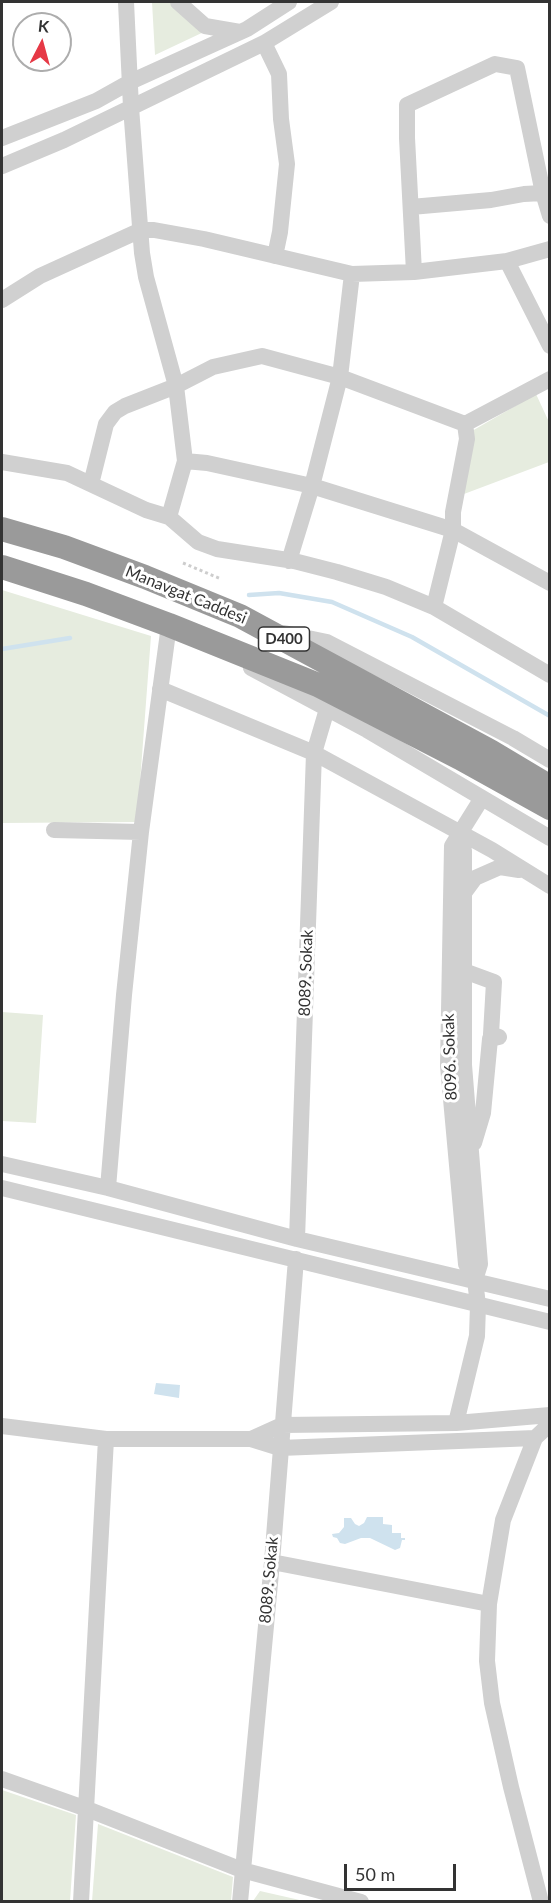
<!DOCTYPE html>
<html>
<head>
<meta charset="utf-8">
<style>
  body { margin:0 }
  #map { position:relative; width:551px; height:1903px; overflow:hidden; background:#fff; font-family:Lato,sans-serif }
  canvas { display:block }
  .frame { position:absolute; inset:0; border:3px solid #333; pointer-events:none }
  .north { position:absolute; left:12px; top:12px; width:60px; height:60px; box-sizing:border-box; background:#fff; border:2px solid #adadad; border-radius:50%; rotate:6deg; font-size:16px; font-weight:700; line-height:24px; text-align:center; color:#333 }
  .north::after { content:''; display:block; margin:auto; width:21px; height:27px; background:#e63946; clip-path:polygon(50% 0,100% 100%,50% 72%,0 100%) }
  .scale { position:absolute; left:344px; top:1864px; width:112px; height:27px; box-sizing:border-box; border:3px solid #333; border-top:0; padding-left:8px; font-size:18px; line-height:21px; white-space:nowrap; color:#333; -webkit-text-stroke:4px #fff; paint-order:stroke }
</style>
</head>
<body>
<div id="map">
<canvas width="551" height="1903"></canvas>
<div class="frame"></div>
<div class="north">K</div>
<div class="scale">50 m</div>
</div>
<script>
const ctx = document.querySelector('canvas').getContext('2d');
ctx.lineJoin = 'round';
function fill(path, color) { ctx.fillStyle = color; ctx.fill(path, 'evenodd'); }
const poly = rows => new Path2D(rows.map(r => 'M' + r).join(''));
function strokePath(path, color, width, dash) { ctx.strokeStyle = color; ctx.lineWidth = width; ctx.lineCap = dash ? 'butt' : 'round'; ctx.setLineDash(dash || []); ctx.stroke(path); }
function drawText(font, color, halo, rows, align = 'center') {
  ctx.font = font + ' Lato,sans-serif'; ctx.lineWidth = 6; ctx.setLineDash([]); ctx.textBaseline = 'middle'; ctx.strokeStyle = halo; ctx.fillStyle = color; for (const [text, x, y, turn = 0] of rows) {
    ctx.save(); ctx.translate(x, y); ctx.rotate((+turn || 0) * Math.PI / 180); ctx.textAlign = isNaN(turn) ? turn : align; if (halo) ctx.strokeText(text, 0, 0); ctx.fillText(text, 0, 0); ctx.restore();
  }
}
const green = poly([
  [152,2,180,2,208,30,155,55],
  [536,394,549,422,549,462,464,494,472,431],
  [2,590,151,636,137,822,2,823],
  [2,1012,43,1015,36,1123,2,1121],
  [2,1790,76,1815,70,1901,2,1901],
  [98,1824,233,1877,231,1901,92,1901],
  [260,1891,304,1901,253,1901]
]);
const water = poly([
  [156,1383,180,1385,179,1398,154,1394],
  [367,1517,383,1517,383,1524,392,1525,392,1533,401,1533,401,1538,405,1538,405,1540,402,1540,400,1548,395,1550,370,1538,361,1538,345,1544,340,1543,337,1538,333,1537,332,1534,339,1533,344,1527,344,1518,351,1518,355,1524,359,1526,364,1523]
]);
const stream = poly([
  [249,595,279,593,332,602,412,637,550,716],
  [2,649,70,638]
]);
const path = poly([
  [183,563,221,579]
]);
const minor = poly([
  [126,2,131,107,142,253,146,277,176,386,185,461,169,517,198,542,217,549,294,561,337,572,386,587,434,607,550,675],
  [178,2,205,26,240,32],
  [264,43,279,74,281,119,287,164,280,232,275,256],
  [2,138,96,101,130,82,247,29,289,2],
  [2,166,64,140,264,43,331,2],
  [411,207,491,200,524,194,543,193],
  [507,261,550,346],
  [414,272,407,138,407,105,495,64,517,68,543,193,550,216],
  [2,300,40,276,141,230,154,230,204,239,352,274,414,272,507,261,550,249],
  [185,461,207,463,312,486,453,530,550,583],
  [2,462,67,473,146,510,169,517],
  [91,484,106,424,115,412,125,406,176,386,213,367,262,356,340,377,465,424,550,379],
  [289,561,312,486,340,377,352,274],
  [434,607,453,530,453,512,467,439,465,424],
  [284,633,327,642,513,738,550,760],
  [251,668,367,730,550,838],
  [160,689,314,753,492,850,550,886],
  [54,830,141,832],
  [464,893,475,878,500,867,519,870],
  [464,971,494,982,491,1034,499,1037],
  [474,1143,483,1113,490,1039,499,1037],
  [2,1164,108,1188,297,1239,550,1299],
  [2,1188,550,1322],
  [108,1188,124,995,141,832,169,625],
  [297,1239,314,753,327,709],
  [475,1280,466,1264,448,1066,452,846,482,798],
  [456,1423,477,1336,478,1305,475,1280,480,1264,464,1065,464,851,460,835],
  [2,1426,106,1439,251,1439,280,1448,535,1438],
  [251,1439,282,1425,456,1423,550,1415],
  [272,1562,489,1604],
  [2,1779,87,1809,242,1870,361,1902],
  [81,1902,106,1439],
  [240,1902,272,1562,296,1259],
  [541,1902,511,1787,492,1703,487,1661,489,1604,503,1520,535,1438,550,1424]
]);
const highway = poly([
  [2,529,64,547,145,577,240,616,490,751,550,787],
  [2,567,86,594,169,625,318,685,460,758,550,808]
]);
const shields = [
  [284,639,51]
];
const shieldNames = [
  ["D400",284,639]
];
const streetNames = [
  ["Manavgat Caddesi",186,595,22],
  ["8089. Sokak",306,973,-88],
  ["8096. Sokak",450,1057,-92],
  ["8089. Sokak",269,1580,-85]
];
fill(green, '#e6ecdf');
fill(water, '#cfe2ee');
strokePath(stream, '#cfe2ee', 4.5);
strokePath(path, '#cdcdcd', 3, [3, 3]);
strokePath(minor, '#d0d0d0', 16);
strokePath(highway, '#9a9a9a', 24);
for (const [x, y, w] of shields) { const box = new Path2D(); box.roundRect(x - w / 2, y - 12, w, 24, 4.5); ctx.fillStyle = '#fff'; ctx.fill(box); strokePath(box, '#333', 1.5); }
drawText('bold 15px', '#333', null, shieldNames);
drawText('16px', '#333', '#fff', streetNames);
</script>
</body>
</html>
